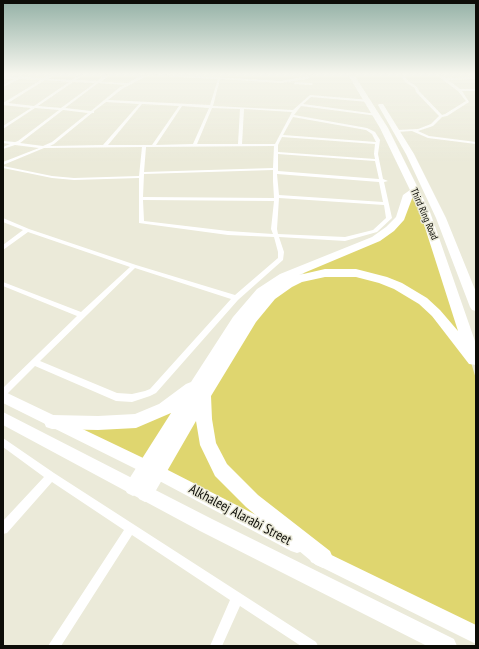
<!DOCTYPE html>
<html>
<head>
<meta charset="utf-8">
<style>
  body { margin:0 }
  #map { position:relative; width:479px; height:649px; overflow:hidden; background:#ebead9; font-family:"PT Sans Narrow",sans-serif }
  canvas { display:block }
  .frame { position:absolute; inset:0; border:4px solid #0d0d08; pointer-events:none }
</style>
</head>
<body>
<div id="map">
<canvas width="479" height="649"></canvas>
<div class="frame"></div>
</div>
<script>
const ctx = document.querySelector('canvas').getContext('2d');
ctx.lineJoin = 'round';
function fill(path, color) { ctx.fillStyle = color; ctx.fill(path, 'evenodd'); }
const poly = rows => new Path2D(rows.map(r => 'M' + r).join(''));
function drawText(font, color, halo, rows, align = 'center') {
  ctx.font = font + ' "PT Sans Narrow",sans-serif'; ctx.lineWidth = 3; ctx.setLineDash([]); ctx.textBaseline = 'middle'; ctx.strokeStyle = halo; ctx.fillStyle = color; for (const [text, x, y, turn = 0] of rows) {
    ctx.save(); ctx.translate(x, y); ctx.rotate((+turn || 0) * Math.PI / 180); ctx.textAlign = isNaN(turn) ? turn : align; if (halo) ctx.strokeText(text, 0, 0); ctx.fillText(text, 0, 0); ctx.restore();
  }
}
const green = poly([
  [414,192,471,354,413,294,359,272,308,276,299,271,389,232],
  [339,273,391,284,421,303,470,359,476,379,476,632,323,557,242,490,211,445,206,396,271,298,301,280],
  [193,388,146,465,57,423,121,424],
  [202,397,206,445,315,553,158,471]
]);
const street = poly([
  [25,73,28,73,22,77,44,78,53,73,56,73,48,79,72,80,82,73,85,73,76,80,97,81,109,73,111,73,101,82,128,83,144,74,136,74,135,73,281,81,305,77,312,73,315,73,307,79,281,83,220,79,213,106,293,110,310,95,370,100,369,102,311,97,303,104,377,114,378,116,301,106,294,115,367,128,375,132,380,140,378,154,383,179,388,181,384,182,392,218,377,232,345,241,279,237,284,252,283,260,238,300,156,393,150,396,132,402,116,401,35,366,6,395,3,396,3,388,77,316,3,286,3,282,81,312,130,267,28,232,3,250,3,245,23,230,3,222,3,218,29,229,136,265,235,295,278,258,278,252,274,237,228,235,139,223,139,178,74,180,52,178,3,168,3,166,52,176,74,178,139,176,142,147,44,148,3,165,3,162,39,148,15,145,3,149,3,147,10,144,3,143,3,141,15,142,18,141,59,110,35,108,3,129,3,126,31,108,3,105,3,103,41,80,19,79,3,87,3,85,14,79,3,78,3,76,18,77,25,73],
  [148,75,218,79,210,105,108,100,122,89,148,75],
  [45,80,69,82,34,106,8,103,45,80],
  [73,82,95,83,61,108,38,106,73,82],
  [98,83,125,85,120,87,91,111,65,108,98,83],
  [106,102,139,104,103,145,50,146,54,144,92,113,94,113,94,111,106,102],
  [142,104,179,106,152,145,108,145,142,104],
  [182,106,209,108,193,144,156,145,182,106],
  [212,108,240,109,238,144,197,144,212,108],
  [244,109,292,112,275,144,242,144,244,109],
  [63,110,88,113,52,142,43,146,20,143,63,110],
  [293,117,366,130,372,134,376,142,283,135,293,117],
  [282,137,375,144,374,154,375,159,278,152,278,145,282,137],
  [274,146,273,168,144,172,146,147,274,146],
  [278,154,375,161,379,179,278,171,278,154],
  [273,170,273,181,274,198,143,197,144,174,273,170],
  [277,174,379,182,383,202,279,195,277,174],
  [279,198,384,205,386,218,373,230,345,237,278,234,277,229,279,198],
  [143,200,274,201,271,229,273,234,228,231,144,221,143,200],
  [135,268,231,299,150,389,145,391,132,394,117,393,40,361,135,268],
  [400,73,402,73,407,80,417,87,419,91,442,115,445,114,466,101,458,91,443,80,437,73,439,73,446,78,476,77,476,79,448,80,460,89,476,89,476,91,462,91,469,102,447,116,442,117,433,126,418,131,429,136,476,142,476,144,428,138,412,131,396,132,396,130,397,130,418,129,431,124,439,116,416,92,415,88,405,82,400,73],
  [295,82,311,83,313,84,311,85,294,84,295,82],
  [3,438,54,473,316,642,318,646,301,646,240,606,222,646,210,646,230,600,132,535,61,646,48,646,124,530,52,482,7,533,3,534,3,521,44,477,3,447,3,438]
]);
const primary = poly([
  [3,391,162,467,303,539,305,545,303,551,297,553,291,551,152,477,3,403,3,391],
  [3,412,212,519,454,639,457,646,427,646,200,531,3,425,3,412],
  [317,548,476,625,476,644,311,562,309,556,311,550,317,548]
]);
const highway = poly([
  [347,73,353,73,388,128,430,212,476,344,476,365,469,364,432,316,419,304,394,289,379,283,356,277,325,277,302,282,292,287,275,299,256,322,211,396,212,419,216,443,227,464,258,495,330,551,333,558,330,565,323,568,316,565,246,507,215,476,200,445,196,421,151,499,145,502,139,499,137,494,133,496,127,493,124,487,171,413,136,428,98,430,52,429,46,427,44,422,46,417,52,415,98,416,135,414,159,404,186,384,191,382,233,317,257,289,280,274,372,237,386,227,396,217,403,195,410,190,380,128,347,73],
  [413,196,420,212,458,331,440,310,427,298,402,283,387,277,356,269,325,269,299,275,380,241,394,231,404,220,413,196],
  [379,104,383,104,414,154,446,218,476,292,476,311,472,310,470,307,436,218,406,154,378,105,379,104]
]);
const farStreetnames = [
  ["Third Ring Road",424,214,67]
];
const nearStreetnames = [
  ["Alkhaleej Alarabi Street",240,515,28]
];
fill(green, '#dfd66f');
fill(street, '#fff');
fill(primary, '#fff');
fill(highway, '#fff');
const sky = ctx.createLinearGradient(0, 0, 0, 164);
sky.addColorStop(0, '#94b1a6');
sky.addColorStop(0.45, '#f6f6ee');
sky.addColorStop(1, '#f6f6ee00');
ctx.fillStyle = sky;
ctx.fillRect(0, 0, 479, 164);
drawText('10px', '#0d0d08', '#ebead9', farStreetnames);
drawText('14px', '#0d0d08', '#ebead9', nearStreetnames);
</script>
</body>
</html>
